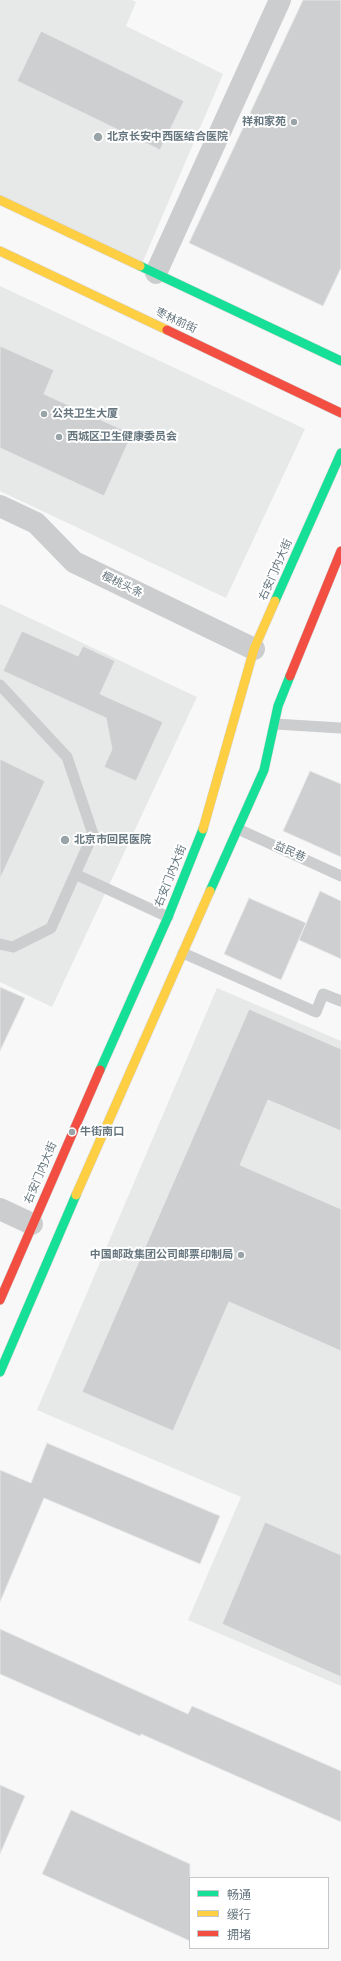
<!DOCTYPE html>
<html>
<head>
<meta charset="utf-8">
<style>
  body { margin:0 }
  #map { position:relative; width:341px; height:1961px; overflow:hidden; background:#f8f8f8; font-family:"DejaVu Sans","Noto Sans SC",sans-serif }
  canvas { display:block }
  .legend { position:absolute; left:189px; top:1877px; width:140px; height:72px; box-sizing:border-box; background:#fff; border:1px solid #c2c8cc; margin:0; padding:5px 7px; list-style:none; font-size:12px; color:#66767f }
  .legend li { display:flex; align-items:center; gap:8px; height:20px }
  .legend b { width:20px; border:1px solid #c2c8cc }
</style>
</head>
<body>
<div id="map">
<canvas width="341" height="1961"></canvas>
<ul class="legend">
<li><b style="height:5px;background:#16e098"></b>畅通</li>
<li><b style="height:5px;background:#ffcf43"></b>缓行</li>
<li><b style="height:5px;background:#f24e42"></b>拥堵</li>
</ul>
</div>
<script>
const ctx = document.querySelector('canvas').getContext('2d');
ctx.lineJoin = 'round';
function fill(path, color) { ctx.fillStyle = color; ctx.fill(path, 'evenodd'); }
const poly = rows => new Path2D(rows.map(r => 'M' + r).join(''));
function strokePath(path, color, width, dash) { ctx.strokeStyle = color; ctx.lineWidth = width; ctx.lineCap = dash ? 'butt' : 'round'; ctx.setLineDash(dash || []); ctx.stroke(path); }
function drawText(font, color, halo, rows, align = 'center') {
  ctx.font = font + ' "DejaVu Sans","Noto Sans SC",sans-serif'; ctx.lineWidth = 4; ctx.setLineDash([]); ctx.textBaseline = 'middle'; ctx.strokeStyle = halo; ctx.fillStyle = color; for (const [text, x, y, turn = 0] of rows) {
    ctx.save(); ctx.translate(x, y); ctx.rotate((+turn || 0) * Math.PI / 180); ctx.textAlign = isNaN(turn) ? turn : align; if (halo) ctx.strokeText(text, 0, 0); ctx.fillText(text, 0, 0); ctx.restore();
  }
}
const built = poly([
  [0,0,132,0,136,2,126,26,223,74,141,266,0,200],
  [0,286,305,429,226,598,0,491],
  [0,604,197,697,52,1007,0,982],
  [217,988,341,1041,341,1686,188,1620,241,1497,37,1410]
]);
const building = poly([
  [303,0,341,0,341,268,323,306,189,243,303,0],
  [41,31,184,101,160,150,17,81,41,31],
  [0,346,54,370,44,394,132,434,104,496,0,448,0,346],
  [22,631,78,656,83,646,115,661,100,694,163,722,136,781,104,767,112,749,106,718,3,671,22,631],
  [0,759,45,781,0,879,0,759],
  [310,771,341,784,341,857,283,831,310,771],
  [320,891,341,901,341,959,299,940,320,891],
  [249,898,306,923,281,980,224,954,249,898],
  [0,987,25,998,0,1051,0,987],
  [249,1009,341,1049,341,1131,268,1100,240,1165,341,1209,341,1351,229,1302,173,1431,82,1392,249,1009],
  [47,1443,220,1516,200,1564,44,1498,0,1602,0,1470,31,1483,47,1443],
  [265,1522,341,1555,341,1677,222,1624,265,1522],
  [0,1629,188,1714,192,1706,341,1771,341,1822,141,1734,140,1736,0,1674,0,1629],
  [0,1785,25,1796,0,1854,0,1785],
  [71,1810,190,1864,190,1941,42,1874,71,1810]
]);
const lane = poly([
  [0,685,67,757,93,834,51,928,13,947,0,944],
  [275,724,341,728],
  [238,829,341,876],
  [75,874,168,917],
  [183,953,316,1012,323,994,341,1001]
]);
const street = poly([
  [156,273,280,0],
  [0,506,36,523,74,562,254,649],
  [0,1209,32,1224]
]);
const fast = poly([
  [140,266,341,361],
  [275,601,341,453],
  [210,891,264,770,278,706,290,676],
  [100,1070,168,917,203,829],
  [0,1372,76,1195]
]);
const slow = poly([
  [0,200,140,266],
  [0,251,167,330],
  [203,829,254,649,275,601],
  [76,1195,210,891]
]);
const jam = poly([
  [167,330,341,413],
  [290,676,341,551],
  [0,1300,100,1070]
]);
const markers = [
  [294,122,4,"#99a4a9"],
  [98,137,5,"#99a4a9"],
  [44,414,4,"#99a4a9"],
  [59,437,4,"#99a4a9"],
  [65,840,5,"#99a4a9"],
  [72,1132,4,"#99a4a9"],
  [241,1255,4,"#99a4a9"]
];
const poiNames = [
  ["祥和家苑",286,122,"right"],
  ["北京长安中西医结合医院",107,137],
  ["公共卫生大厦",52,414],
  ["西城区卫生健康委员会",67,437],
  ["北京市回民医院",74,840],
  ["牛街南口",80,1132],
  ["中国邮政集团公司邮票印制局",233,1255,"right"]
];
const streetNames = [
  ["枣林前街",176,321,25],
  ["右安门内大街",276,570,-66],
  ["樱桃头条",122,585,26],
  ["益民巷",290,852,24],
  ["右安门内大街",171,876,-68],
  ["右安门内大街",41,1173,-67]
];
fill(built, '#e7e8e8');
fill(building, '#cdcfd0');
strokePath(building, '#e8e8e8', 1);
strokePath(fast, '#d4d5d6', 10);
strokePath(slow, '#d4d5d6', 10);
strokePath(jam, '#d4d5d6', 10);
strokePath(lane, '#cbcdce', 11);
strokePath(street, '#cbcdce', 22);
strokePath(fast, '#16e098', 9);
strokePath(slow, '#ffcf43', 9);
strokePath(jam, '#f24e42', 9);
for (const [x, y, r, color] of markers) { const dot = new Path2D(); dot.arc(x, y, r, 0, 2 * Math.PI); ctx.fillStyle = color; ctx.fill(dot); strokePath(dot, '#fff', 1.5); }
drawText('bold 11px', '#66767f', '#fff', poiNames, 'left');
drawText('11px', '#66767f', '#fff', streetNames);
</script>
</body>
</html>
